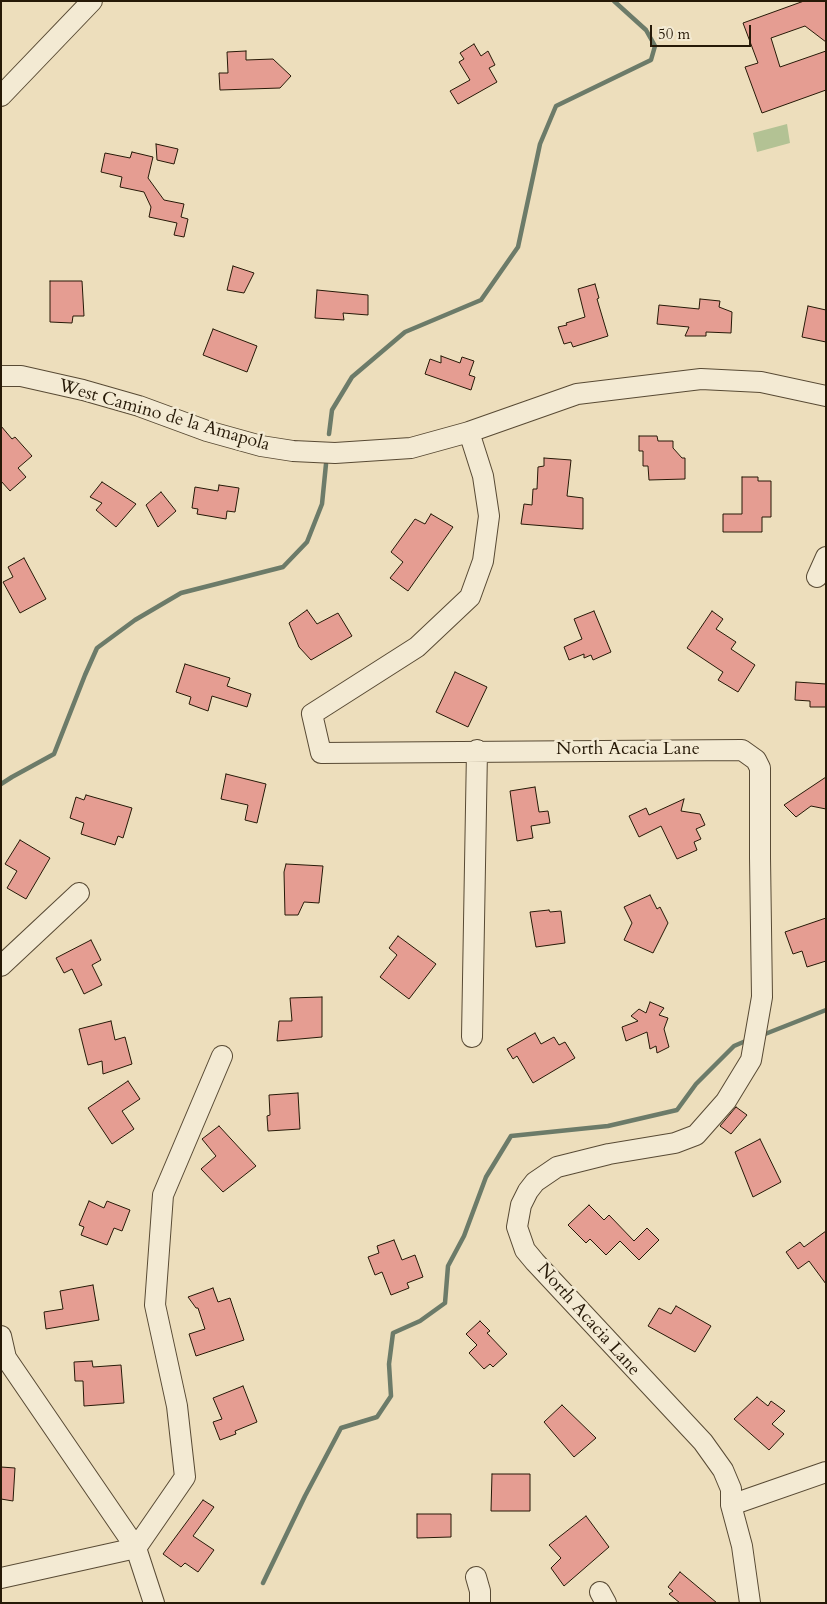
<!DOCTYPE html>
<html>
<head>
<meta charset="utf-8">
<style>
  body { margin:0 }
  #map { position:relative; width:827px; height:1604px; overflow:hidden; background:#eddebc; font-family:Cardo,serif }
  canvas { display:block }
  .frame { position:absolute; inset:0; border:2px solid #261907; pointer-events:none }
  .scale { position:absolute; left:650px; top:25px; width:101px; height:22px; box-sizing:border-box; border:2px solid #261907; border-top:0; padding-left:6px; font-size:15px; line-height:18px; white-space:nowrap; color:#261907; -webkit-text-stroke:4px #f3ead3; paint-order:stroke }
</style>
</head>
<body>
<div id="map">
<canvas width="827" height="1604"></canvas>
<div class="frame"></div>
<div class="scale">50 m</div>
</div>
<script>
const ctx = document.querySelector('canvas').getContext('2d');
ctx.lineJoin = 'round';
function fill(path, color) { ctx.fillStyle = color; ctx.fill(path, 'evenodd'); }
const poly = rows => new Path2D(rows.map(r => 'M' + r).join(''));
function strokePath(path, color, width, dash) { ctx.strokeStyle = color; ctx.lineWidth = width; ctx.lineCap = dash ? 'butt' : 'round'; ctx.setLineDash(dash || []); ctx.stroke(path); }
function drawText(font, color, halo, rows, align = 'center') {
  ctx.font = font + ' Cardo,serif'; ctx.lineWidth = 5; ctx.setLineDash([]); ctx.textBaseline = 'middle'; ctx.strokeStyle = halo; ctx.fillStyle = color; for (const [text, x, y, turn = 0] of rows) {
    ctx.save(); ctx.translate(x, y); ctx.rotate((+turn || 0) * Math.PI / 180); ctx.textAlign = isNaN(turn) ? turn : align; if (halo) ctx.strokeText(text, 0, 0); ctx.fillText(text, 0, 0); ctx.restore();
  }
}
const green = poly([
  [787,124,790,143,757,152,753,133]
]);
const stream = poly([
  [329,434,332,410,352,377,405,332,481,300,518,247,540,144,556,106,651,60,655,46,646,30,614,1],
  [1,784,12,777,54,754,85,675,97,648,135,620,181,593,283,567,307,542,322,504,326,464],
  [760,1036,826,1010],
  [263,1583,305,1496,341,1428,377,1417,391,1396,389,1364,393,1333,420,1321,445,1303,448,1266,464,1236,486,1177,511,1136,608,1126,677,1110,696,1084,734,1046,748,1040]
]);
const building = poly([
  [804,1,826,1,826,42,805,26,771,38,780,67,826,51,826,90,762,113,745,67,758,63,743,23,804,1],
  [474,44,481,56,488,51,495,65,489,68,497,82,458,104,450,91,470,80,459,62,464,59,460,53,474,44],
  [246,51,246,60,273,59,291,76,280,88,220,90,219,73,228,73,227,52,246,51],
  [156,144,178,149,174,164,157,160,156,144],
  [132,152,153,157,148,178,164,200,184,204,181,217,188,219,184,237,174,235,177,223,149,217,151,207,144,192,120,187,122,177,101,172,105,153,130,158,132,152],
  [233,266,254,273,244,293,227,290,233,266],
  [50,281,82,281,84,316,73,316,72,323,50,322,50,281],
  [595,284,599,298,597,299,608,336,573,347,571,342,564,344,558,327,567,325,566,323,585,317,578,289,595,284],
  [317,290,368,295,368,315,343,313,344,320,315,318,317,290],
  [700,299,720,301,719,307,732,312,731,333,706,332,706,336,685,336,689,327,657,324,659,305,699,309,700,299],
  [808,306,826,310,826,342,802,337,808,306],
  [213,329,257,346,247,372,203,355,213,329],
  [441,356,460,363,462,357,474,361,469,375,475,377,471,390,425,374,430,359,441,363,441,356],
  [1,426,12,439,15,437,32,456,18,468,26,477,10,491,1,481,1,426],
  [639,436,657,436,658,441,673,441,673,448,682,458,685,458,685,479,649,480,648,466,643,466,643,451,639,451,639,436],
  [544,458,571,460,567,496,583,498,583,529,521,524,524,504,532,505,533,489,537,489,538,467,544,466,544,458],
  [742,477,758,477,758,481,771,481,771,517,762,517,762,532,723,532,723,514,742,514,742,477],
  [102,482,136,504,116,527,96,510,102,503,90,497,102,482],
  [219,485,239,488,235,512,227,511,226,519,197,514,198,509,192,508,195,487,218,491,219,485],
  [161,492,176,511,158,527,146,505,161,492],
  [431,514,453,527,408,591,390,578,403,562,391,552,415,519,425,524,431,514],
  [24,558,46,599,20,613,3,582,13,577,8,567,24,558],
  [307,610,317,624,338,613,352,636,311,660,299,647,289,623,307,610],
  [594,611,611,652,593,660,591,655,584,658,584,654,569,660,564,647,582,639,574,619,594,611],
  [712,611,723,619,716,629,736,642,731,649,755,665,738,692,718,680,723,672,687,648,712,611],
  [185,664,230,678,227,686,251,694,247,707,212,696,208,711,189,704,191,697,176,692,185,664],
  [455,672,487,687,468,727,436,712,455,672],
  [796,682,826,684,826,707,810,707,810,701,795,700,796,682],
  [226,774,266,784,257,823,245,820,248,805,221,799,226,774],
  [826,777,826,809,811,806,796,817,784,805,826,777],
  [535,787,539,812,548,811,550,823,531,826,533,838,517,841,510,791,535,787],
  [86,795,132,808,123,838,118,836,115,845,81,834,84,823,70,818,76,797,84,800,86,795],
  [684,799,681,811,700,814,705,825,696,829,701,839,694,842,697,850,677,859,661,826,639,837,629,816,646,808,649,815,684,799],
  [20,840,50,858,26,899,7,888,17,871,5,864,20,840],
  [286,864,323,866,319,903,304,902,298,915,285,915,284,872,286,864],
  [650,895,657,909,660,907,668,923,653,953,624,940,632,923,624,907,650,895],
  [549,910,550,912,561,911,565,943,536,947,530,912,549,910],
  [826,918,826,961,807,967,802,951,793,954,785,932,826,918],
  [398,936,436,964,409,999,380,977,397,955,389,948,398,936],
  [91,940,101,960,92,965,102,985,84,994,72,969,64,973,56,958,91,940],
  [322,997,322,1037,277,1041,279,1021,292,1021,290,998,322,997],
  [650,1002,664,1008,659,1015,668,1018,664,1029,669,1047,657,1053,656,1046,650,1049,647,1032,626,1041,622,1027,638,1021,631,1016,639,1009,646,1013,650,1002],
  [111,1021,115,1040,125,1037,132,1064,103,1074,102,1061,88,1065,79,1029,111,1021],
  [535,1033,541,1044,554,1037,559,1045,565,1042,575,1058,533,1083,517,1056,513,1059,507,1049,535,1033],
  [128,1081,140,1099,122,1111,134,1129,112,1144,88,1108,128,1081],
  [298,1093,300,1129,268,1131,267,1116,270,1115,269,1095,298,1093],
  [736,1107,747,1115,731,1134,720,1126,736,1107],
  [219,1126,256,1166,223,1192,201,1169,216,1156,202,1139,219,1126],
  [760,1139,781,1182,753,1197,735,1152,760,1139],
  [89,1201,104,1208,107,1201,130,1210,122,1231,114,1228,107,1245,81,1235,84,1227,79,1225,89,1201],
  [589,1205,604,1220,609,1215,634,1241,647,1228,659,1240,639,1260,620,1241,606,1255,590,1239,586,1243,568,1225,589,1205],
  [826,1231,826,1284,809,1261,798,1269,786,1252,800,1242,804,1247,826,1231],
  [394,1240,402,1260,415,1255,423,1277,407,1283,409,1288,391,1295,382,1272,375,1275,368,1257,379,1253,377,1246,394,1240],
  [93,1285,99,1320,46,1329,44,1312,63,1309,60,1291,93,1285],
  [213,1288,218,1302,230,1298,244,1340,196,1356,189,1334,205,1329,198,1308,196,1308,188,1297,213,1288],
  [676,1306,711,1326,695,1352,648,1326,659,1308,671,1314,676,1306],
  [480,1321,490,1331,487,1333,507,1354,493,1367,490,1364,484,1369,469,1353,477,1345,466,1334,480,1321],
  [92,1361,93,1367,121,1365,124,1403,84,1406,83,1381,75,1381,74,1362,92,1361],
  [243,1386,257,1422,235,1431,236,1434,220,1440,213,1422,222,1419,213,1398,243,1386],
  [757,1397,768,1406,771,1401,785,1411,772,1424,784,1434,769,1450,734,1419,757,1397],
  [562,1405,596,1438,574,1457,544,1422,562,1405],
  [1,1467,15,1468,13,1501,1,1499,1,1467],
  [492,1474,530,1474,530,1511,491,1511,492,1474],
  [203,1500,214,1507,193,1536,214,1550,198,1572,185,1563,181,1567,163,1554,203,1500],
  [417,1514,451,1514,451,1537,417,1538,417,1514],
  [586,1516,609,1547,564,1586,551,1568,561,1558,549,1545,586,1516],
  [680,1572,717,1603,680,1603,669,1594,673,1591,668,1587,680,1572]
]);
const minor = poly([
  [1,96,92,1],
  [1,376,21,376,83,390,139,406,207,431,261,446,293,451,335,453,411,448,469,432,577,394,701,379,761,382,826,396],
  [469,432,483,476,489,516,483,561,470,597,417,647,312,714,321,753,742,750,756,760,760,768,760,858,762,997,751,1060,726,1101,696,1135,675,1143,609,1154,557,1167,535,1182,528,1191,521,1205,517,1227,525,1250,535,1262,703,1442,723,1470,731,1489,731,1505,742,1546,750,1603],
  [817,577,826,557],
  [1,966,79,893],
  [472,1037,477,750],
  [1,1336,6,1358,136,1548,154,1603],
  [731,1505,826,1472],
  [476,1577,480,1591,480,1603],
  [1,1578,136,1548,185,1477,177,1406,155,1305,163,1195,222,1056],
  [600,1592,606,1603]
]);
const streetNames = [
  ["West Camino de la Amapola",164,416,16],
  ["North Acacia Lane",628,750],
  ["North Acacia Lane",588,1320,48]
];
fill(green, '#b3c294');
strokePath(stream, '#6c7b69', 4.5);
fill(building, '#e59d92');
strokePath(building, '#261907', 1);
strokePath(minor, '#584a34', 22);
strokePath(minor, '#f3ead3', 20);
drawText('18px', '#261907', '#f3ead3', streetNames);
</script>
</body>
</html>
